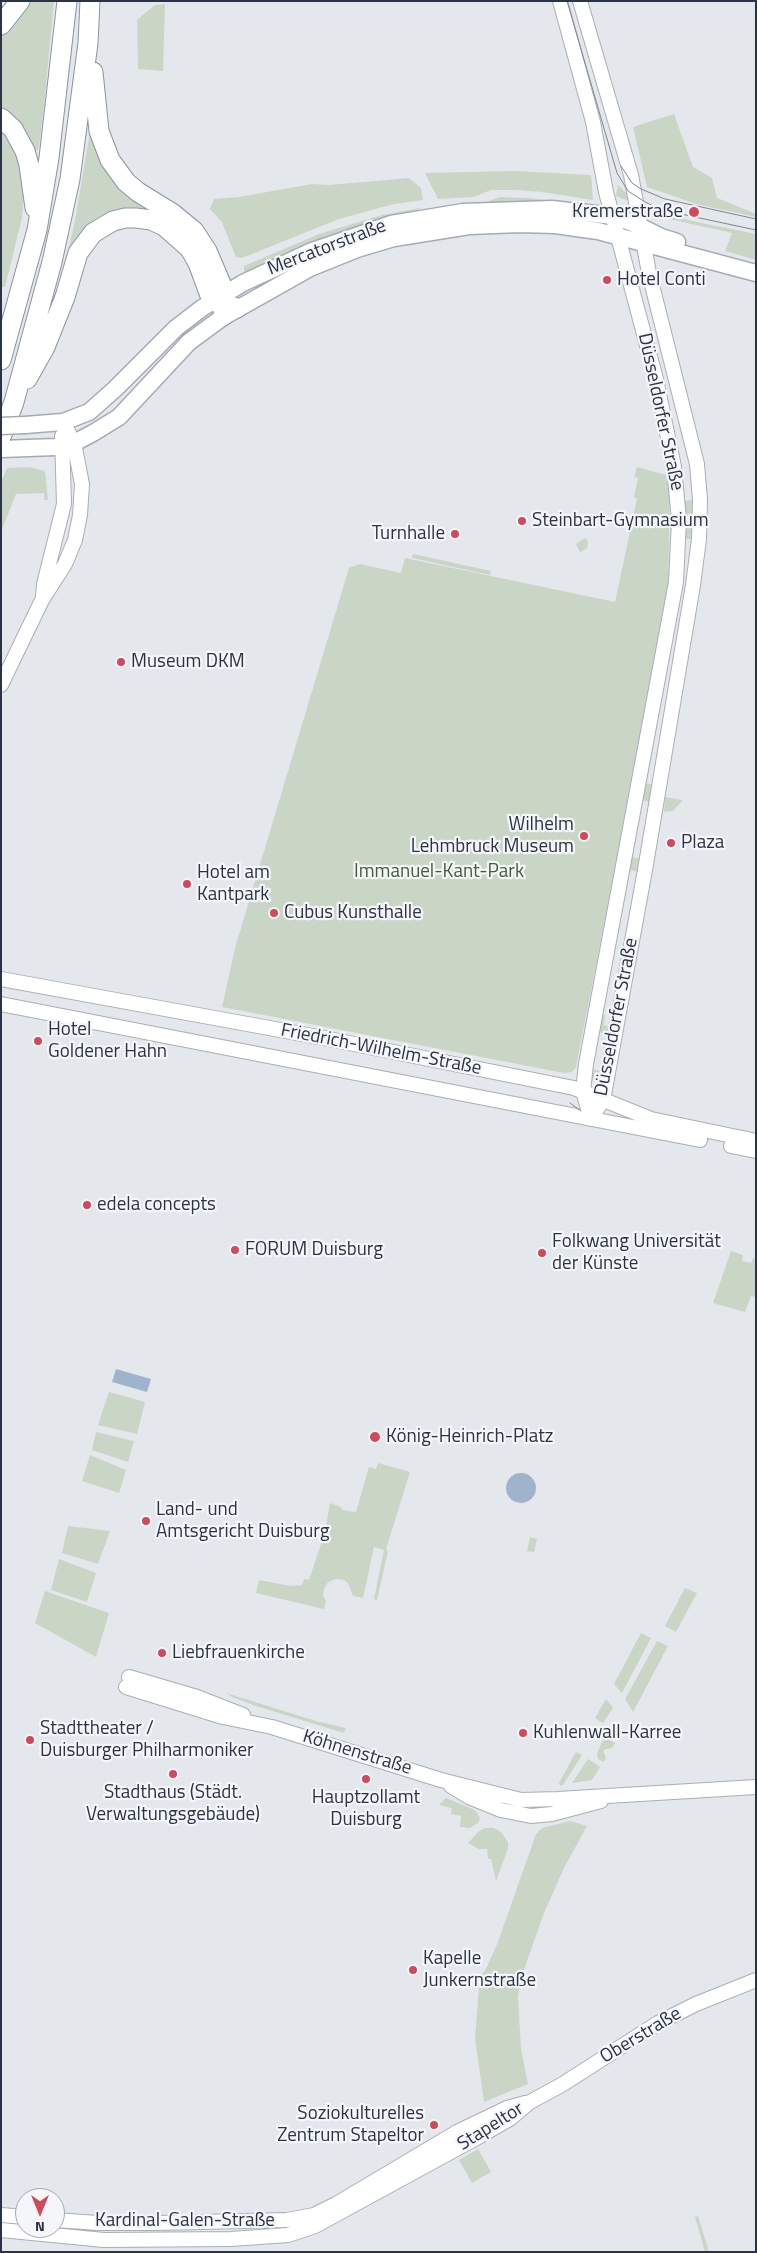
<!DOCTYPE html>
<html>
<head>
<meta charset="utf-8">
<style>
  body { margin:0 }
  #map { position:relative; width:757px; height:2253px; overflow:hidden; background:#e4e7ec; font-family:"Titillium Web",sans-serif }
  canvas { display:block }
  .frame { position:absolute; inset:0; border:2px solid #2b3445; pointer-events:none }
  .north { position:absolute; left:15px; top:2188px; width:50px; height:50px; box-sizing:border-box; background:#f4f6f9; border:1px solid #a4a8b1; border-radius:50%; rotate:180deg; font-size:14px; font-weight:700; line-height:20px; text-align:center; color:#2b3445 }
  .north::after { content:''; display:block; margin:auto; width:18px; height:22px; background:#d1495b; clip-path:polygon(50% 0,100% 100%,50% 72%,0 100%) }
</style>
</head>
<body>
<div id="map">
<canvas width="757" height="2253"></canvas>
<div class="frame"></div>
<div class="north">N</div>
</div>
<script>
const ctx = document.querySelector('canvas').getContext('2d');
ctx.lineJoin = 'round';
function fill(path, color) { ctx.fillStyle = color; ctx.fill(path, 'evenodd'); }
const poly = rows => new Path2D(rows.map(r => 'M' + r).join(''));
function strokePath(path, color, width, dash) { ctx.strokeStyle = color; ctx.lineWidth = width; ctx.lineCap = dash ? 'butt' : 'round'; ctx.setLineDash(dash || []); ctx.stroke(path); }
function drawText(font, color, halo, rows, align = 'center') {
  ctx.font = font + ' "Titillium Web",sans-serif'; ctx.lineWidth = 4.5; ctx.setLineDash([]); ctx.textBaseline = 'middle'; ctx.strokeStyle = halo; ctx.fillStyle = color; for (const [text, x, y, turn = 0] of rows) {
    ctx.save(); ctx.translate(x, y); ctx.rotate((+turn || 0) * Math.PI / 180); ctx.textAlign = isNaN(turn) ? turn : align; if (halo) ctx.strokeText(text, 0, 0); ctx.fillText(text, 0, 0); ctx.restore();
  }
}
const green = poly([
  [28,1,54,1,44,106,39,146,38,150,35,150,26,133,1,108,1,36],
  [165,4,163,71,138,69,137,20,155,5],
  [674,114,693,167,712,178,717,198,756,214,756,217,696,204,647,187,633,127],
  [1,126,17,144,25,177,22,218,5,287,1,287],
  [90,132,151,211,138,208,115,209,95,219,85,229,54,309,75,221],
  [515,171,591,175,593,200,542,192,516,190,491,190,474,197,438,199,425,173],
  [409,178,421,188,423,200,394,204,339,219,242,258,236,257,222,222,210,209,214,199,239,197,312,184,329,185],
  [618,185,631,198,629,201,616,196],
  [500,197,529,198,568,203,480,204],
  [420,208,417,212,322,239,244,273,244,266,319,234,382,215],
  [651,209,692,221,756,234,756,260,725,251,732,233,661,217,653,214],
  [29,467,45,471,48,500,44,500,44,493,16,494,1,532,1,482,7,468],
  [637,467,666,475,670,494,668,588,663,624,576,1067,572,1072,564,1073,222,1007,235,948,349,568,360,564,401,573,405,558,615,602,637,499,634,497,638,478,634,477],
  [695,500,695,539,683,539,682,501],
  [585,538,588,542,587,548,580,552,576,544],
  [413,554,491,571,490,575,412,558],
  [645,783,656,785,653,803,642,800],
  [665,797,683,800,673,811,664,812],
  [631,857,643,859,640,872,628,870],
  [601,1015,605,1015,604,1025,612,1027,603,1065,607,1034,598,1032],
  [590,1069,605,1071,601,1082,594,1082,591,1079],
  [731,1251,743,1255,742,1261,751,1263,753,1258,756,1258,756,1297,751,1296,745,1312,713,1303],
  [109,1392,145,1402,137,1434,98,1425],
  [96,1432,134,1441,128,1462,92,1450],
  [90,1455,126,1470,119,1493,82,1481],
  [378,1463,410,1472,387,1546,386,1551,388,1551,377,1600,374,1599,384,1550,374,1547,363,1598,353,1596,348,1583,344,1580,336,1579,328,1582,324,1589,323,1595,326,1601,324,1609,256,1593,259,1580,291,1586,302,1585,304,1579,309,1580,325,1532,330,1503,341,1507,342,1510,356,1512,369,1467,376,1469],
  [68,1526,110,1531,98,1564,62,1553],
  [530,1537,537,1539,534,1552,527,1551],
  [59,1559,96,1573,87,1602,51,1590],
  [685,1588,697,1593,676,1632,665,1626],
  [45,1591,109,1613,96,1657,35,1623],
  [641,1633,651,1638,622,1693,614,1684],
  [657,1641,668,1646,633,1712,625,1699],
  [226,1693,316,1721,346,1728,344,1733,256,1706,232,1697],
  [606,1699,613,1708,603,1723,595,1718],
  [604,1737,615,1743,612,1748,603,1750,606,1758,604,1762,598,1759,597,1754],
  [576,1752,582,1755,563,1785,561,1786,559,1783],
  [588,1759,600,1767,592,1780,572,1783],
  [446,1798,475,1810,480,1818,478,1823,470,1828,460,1827,461,1816,451,1814,452,1808,439,1805],
  [570,1821,587,1826,564,1868,544,1913,522,1975,518,1996,521,2049,528,2084,484,2102,475,2038,480,1975,485,1971,498,1942,536,1834,542,1828],
  [485,1828,494,1828,501,1832,508,1842,508,1848,496,1881,491,1859,488,1859,487,1849,479,1849,468,1843,479,1831],
  [478,2149,491,2172,472,2183,459,2160],
  [698,2216,709,2252,705,2252,695,2217]
]);
const water = poly([
  [116,1369,151,1379,147,1392,112,1382],
  '506 1488a15 15 0 1 1 30 0a15 15 0 1 1-30 0Z'
]);
const secondary = poly([
  [560,1,593,122,606,192,656,379,674,467,679,520,676,582,586,1064,583,1091,591,1119],
  [580,1,631,175,649,273,697,464,700,500,699,539,693,585,645,870,603,1100,591,1119],
  [43,596,44,584,64,504,62,436],
  [1,685,42,600,65,564,75,540,80,515,82,484,74,443,63,422],
  [1,979,324,1038,574,1088,651,1119,756,1141],
  [1,1004,700,1140],
  [731,1146,756,1151],
  [129,1677,197,1697,243,1715],
  [126,1687,223,1717,272,1727,441,1780,521,1800,558,1799,756,1787],
  [451,1786,469,1797,501,1810,531,1816,552,1814,601,1801],
  [1,2215,25,2217],
  [55,2220,98,2223,156,2223,287,2220,314,2215,336,2204,457,2132,507,2108,525,2103],
  [1,2230,104,2240,231,2239,288,2235,315,2226,480,2136,511,2118,530,2102,563,2084,658,2023,696,2004,756,1980]
]);
const primary = poly([
  [25,425,63,422,89,412,115,389,176,328,202,308,243,283,312,251,391,224,463,212,552,209,613,216,633,223,661,237,677,242],
  [1,449,56,447,74,443,93,433,119,417,189,342,223,317,310,268,357,249,394,238,469,226,520,224,555,225,598,231,756,273]
]);
const motorway = poly([
  [1,25,20,1],
  [93,72,99,131,110,160,126,182,138,192,172,213,194,231,207,251,225,293,223,316],
  [1,118,13,129,25,151,29,165,35,208],
  [1,360,37,230,49,158,67,1],
  [27,379,45,347,65,297,78,253,93,233,113,221,125,218,136,218,151,220,164,226,190,249,198,263,212,301,237,308],
  [1,437,14,402,52,262,70,179,88,43,90,1]
]);
const tram = poly([
  [567,1,617,173,628,191,645,202,662,210,756,230],
  [621,166,632,183,641,189,665,199,756,219],
  [570,1103,581,1111]
]);
const primaryBridge = poly([
  [1,426,25,425]
]);
const markers = [
  [694,212,6,"#d1495b"],
  [607,280,5,"#d1495b"],
  [522,521,5,"#d1495b"],
  [455,534,5,"#d1495b"],
  [121,662,5,"#d1495b"],
  [584,836,5,"#d1495b"],
  [671,843,5,"#d1495b"],
  [187,884,5,"#d1495b"],
  [274,913,5,"#d1495b"],
  [38,1041,5,"#d1495b"],
  [87,1205,5,"#d1495b"],
  [235,1250,5,"#d1495b"],
  [542,1253,5,"#d1495b"],
  [375,1437,6,"#d1495b"],
  [146,1521,5,"#d1495b"],
  [162,1653,5,"#d1495b"],
  [523,1733,5,"#d1495b"],
  [30,1740,5,"#d1495b"],
  [173,1774,5,"#d1495b"],
  [366,1779,5,"#d1495b"],
  [413,1970,5,"#d1495b"],
  [434,2125,5,"#d1495b"]
];
const poiNames = [
  ["Kremerstraße",683,212,"right"],
  ["Hotel Conti",617,280],
  ["Steinbart-Gymnasium",532,521],
  ["Turnhalle",445,534,"right"],
  ["Museum DKM",131,662],
  ["Wilhelm",574,825,"right"],
  ["Lehmbruck Museum",574,847,"right"],
  ["Plaza",681,843],
  ["Hotel am",197,873],
  ["Kantpark",197,895],
  ["Cubus Kunsthalle",284,913],
  ["Hotel",48,1030],
  ["Goldener Hahn",48,1052],
  ["edela concepts",97,1205],
  ["Folkwang Universität",552,1242],
  ["der Künste",552,1264],
  ["FORUM Duisburg",245,1250],
  ["König-Heinrich-Platz",386,1437],
  ["Land- und",156,1510],
  ["Amtsgericht Duisburg",156,1532],
  ["Liebfrauenkirche",172,1653],
  ["Stadttheater /",40,1729],
  ["Duisburger Philharmoniker",40,1751],
  ["Kuhlenwall-Karree",533,1733],
  ["Stadthaus (Städt.",173,1793,"center"],
  ["Verwaltungsgebäude)",173,1815,"center"],
  ["Hauptzollamt",366,1798,"center"],
  ["Duisburg",366,1820,"center"],
  ["Kapelle",423,1959],
  ["Junkernstraße",423,1981],
  ["Soziokulturelles",424,2114,"right"],
  ["Zentrum Stapeltor",424,2136,"right"]
];
const streetNames = [
  ["Mercatorstraße",327,248,-21],
  ["Düsseldorfer Straße",660,412,78],
  ["Düsseldorfer Straße",617,1017,-79],
  ["Friedrich-Wilhelm-Straße",381,1050,11],
  ["Köhnenstraße",357,1753,17],
  ["Oberstraße",641,2036,-31],
  ["Stapeltor",491,2127,-32],
  ["Kardinal-Galen-Straße",185,2221]
];
const parkNames = [
  ["Immanuel-Kant-Park",439,872]
];
fill(green, '#c9d6c5');
fill(water, '#9fb4cc');
strokePath(secondary, '#a9aeb7', 16);
strokePath(primary, '#a3abb8', 19);
strokePath(motorway, '#8b94a3', 21);
strokePath(secondary, '#fff', 14);
strokePath(primary, '#fff', 16);
strokePath(motorway, '#fff', 19);
strokePath(tram, '#7d8696', 1);
strokePath(primaryBridge, '#a3abb8', 19, []);
strokePath(primaryBridge, '#fff', 16);
for (const [x, y, r, color] of markers) { const dot = new Path2D(); dot.arc(x, y, r, 0, 2 * Math.PI); ctx.fillStyle = color; ctx.fill(dot); strokePath(dot, '#f4f6f9', 2); }
drawText('19px', '#2b3445', '#f4f6f9', poiNames, 'left');
drawText('19px', '#2b3445', '#f4f6f9', streetNames);
drawText('19px', '#3f6138', '#f4f6f9', parkNames);
</script>
</body>
</html>
